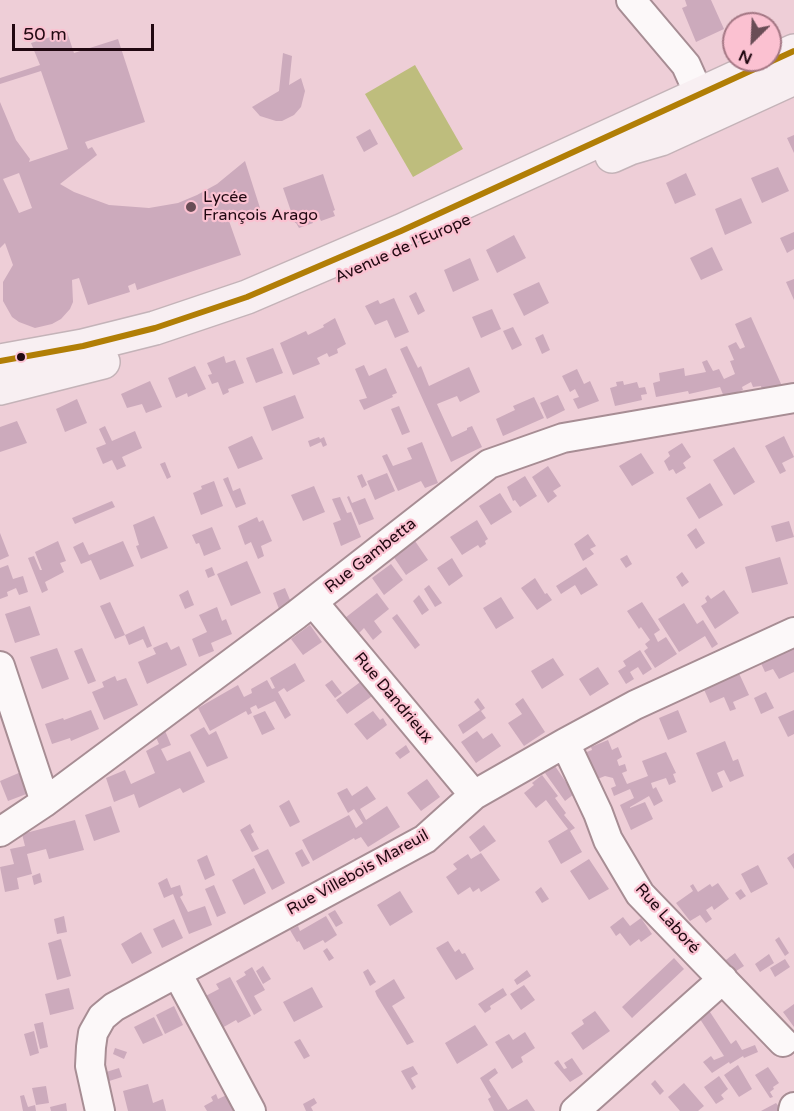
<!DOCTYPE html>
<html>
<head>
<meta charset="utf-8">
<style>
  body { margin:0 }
  #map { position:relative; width:794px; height:1111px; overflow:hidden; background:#eeced7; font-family:"Varela Round",sans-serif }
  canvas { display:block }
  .north { position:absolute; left:722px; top:12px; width:60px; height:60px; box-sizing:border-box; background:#fbc1d1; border:2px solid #a47784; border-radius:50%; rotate:204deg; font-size:16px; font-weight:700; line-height:24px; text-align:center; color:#210811 }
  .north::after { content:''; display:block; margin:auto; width:21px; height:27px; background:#694d56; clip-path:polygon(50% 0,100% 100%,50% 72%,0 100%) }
  .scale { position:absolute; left:12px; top:24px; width:142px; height:27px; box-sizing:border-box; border:3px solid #210811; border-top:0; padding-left:8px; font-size:18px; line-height:21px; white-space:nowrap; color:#210811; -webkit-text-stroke:4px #fbc1d1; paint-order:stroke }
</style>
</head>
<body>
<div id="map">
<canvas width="794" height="1111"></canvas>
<div class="north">N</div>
<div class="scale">50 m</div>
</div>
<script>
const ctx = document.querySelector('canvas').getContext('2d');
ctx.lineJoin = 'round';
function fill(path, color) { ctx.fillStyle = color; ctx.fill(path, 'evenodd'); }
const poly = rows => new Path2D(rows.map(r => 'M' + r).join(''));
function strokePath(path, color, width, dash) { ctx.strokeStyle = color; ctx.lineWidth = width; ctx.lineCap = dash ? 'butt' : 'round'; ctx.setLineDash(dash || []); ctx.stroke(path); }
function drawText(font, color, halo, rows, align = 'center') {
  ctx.font = font + ' "Varela Round",sans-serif'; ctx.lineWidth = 4.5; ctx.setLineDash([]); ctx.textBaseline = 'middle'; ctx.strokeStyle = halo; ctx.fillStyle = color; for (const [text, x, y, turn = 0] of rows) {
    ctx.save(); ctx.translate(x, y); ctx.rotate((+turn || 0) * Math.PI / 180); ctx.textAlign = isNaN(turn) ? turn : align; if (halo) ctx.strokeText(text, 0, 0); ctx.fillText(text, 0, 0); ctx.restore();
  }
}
const green = poly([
  [415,65,463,149,413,177,365,94]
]);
const building = poly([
  [685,0,711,0,724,29,696,42,682,8,687,6],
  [67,32,74,53,118,39,145,122,85,142,88,149,92,147,97,155,60,184,74,192,109,205,149,208,178,203,197,195,217,184,245,161,260,208,228,218,241,255,137,290,135,283,128,286,130,292,88,305,79,278,72,280,73,302,70,309,61,319,52,324,35,328,19,322,12,317,3,301,3,282,13,265,5,243,0,248,0,102,16,140,30,159,29,162,68,149,41,71,0,84,0,78,40,65,31,43],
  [19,173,32,208,19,213,3,179],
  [283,53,292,56,289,85,301,78,305,91,301,107,294,115,282,121,276,121,260,116,252,107,279,91],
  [370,129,378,144,364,152,356,137],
  [794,135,794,153,787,138],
  [778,167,789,191,762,203,751,178],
  [686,173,696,195,675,204,666,183],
  [323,174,335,210,333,211,335,216,321,221,319,217,312,219,313,223,299,228,296,223,295,223,283,188],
  [741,198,752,223,725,235,715,209],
  [794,232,794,249,787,253,780,238],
  [514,235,526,258,497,273,486,250],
  [712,247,723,270,701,280,690,258],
  [470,258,479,280,453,292,444,270],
  [794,279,794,300,786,282],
  [539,282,549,303,524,316,513,294],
  [416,292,425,311,418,315,409,296],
  [394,298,409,332,395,338,387,320,375,325,365,306,378,300,380,304],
  [492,309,501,329,481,338,472,317],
  [751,317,782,386,762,391,761,386,753,387,751,382,742,387,743,390,724,397,720,387,689,394,688,391,656,397,653,383,660,381,659,373,684,368,685,376,706,372,702,362,707,360,713,371,719,369,724,379,735,374,730,361,734,360,728,346,736,342,740,349,745,347,735,324],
  [335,318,346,344,337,349,338,353,329,357,327,353,317,358,320,364,293,375,280,343,306,331,308,335,324,327,323,325],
  [513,327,522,345,512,350,503,331],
  [543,334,550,350,542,354,535,338],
  [407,346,418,368,421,366,429,386,469,367,480,392,460,402,457,396,437,404,452,437,467,430,467,428,472,426,482,447,451,462,400,349],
  [273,348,283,373,256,383,246,358],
  [224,356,226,363,235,360,244,383,228,389,229,392,223,395,218,382,212,384,208,375,212,374,207,363],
  [364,365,369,376,386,368,397,393,392,395,393,397,364,410,359,400,367,398,355,369],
  [195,366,206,389,188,397,187,393,176,398,168,378],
  [577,369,584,384,590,381,599,401,578,409,573,399,579,397,575,389,570,392,562,376],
  [150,381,162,407,146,413,142,404,127,408,121,394],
  [623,381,624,385,637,382,639,388,645,387,647,394,641,395,642,400,615,406,610,388,617,386,616,382],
  [295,395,304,418,272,431,263,407],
  [558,395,565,410,547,419,540,403],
  [534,397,544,418,503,436,496,419,515,410,513,406],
  [77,399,87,423,65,432,56,409],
  [399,406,410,432,402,435,391,409],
  [17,421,27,443,0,452,0,427],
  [105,426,112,441,135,431,142,448,122,457,126,466,117,470,112,460,103,464,96,448,106,444,99,429],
  [252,436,263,459,238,469,228,447],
  [784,436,794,457,782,463,786,471,780,474,765,446],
  [319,437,320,439,324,437,327,445,323,447,321,442,310,447,308,441],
  [422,442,438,483,425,488,421,481,398,491,382,456,387,454,393,466,412,459,407,448],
  [682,443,691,457,683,463,686,468,676,474,673,469,669,471,664,461,670,456,668,452],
  [734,447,755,482,734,495,713,460],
  [641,453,654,473,632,486,619,466],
  [165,462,171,477,167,479,160,464],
  [548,466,561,486,553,491,557,496,548,503,532,477],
  [387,473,395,491,375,500,367,481],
  [362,474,367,485,362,488,357,476],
  [525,476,537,496,520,507,515,500,513,501,507,487],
  [228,477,233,491,240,488,246,504,236,508,223,479],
  [214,481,223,506,201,515,193,493,202,489,201,486],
  [710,483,723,505,699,519,686,498],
  [314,486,325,512,303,521,291,495],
  [500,493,512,512,491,525,479,506],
  [349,496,352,503,365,498,374,519,359,525,347,497],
  [340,497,347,513,351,512,361,537,341,546,333,523,341,520,332,499],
  [112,501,115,507,75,524,72,518],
  [154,516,168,548,141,559,136,546,139,545,133,525],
  [257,517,259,522,263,520,272,541,261,546,264,556,258,559,251,542,245,545,238,526],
  [477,520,488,539,485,541,486,544,480,548,478,545,462,555,450,537],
  [789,521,794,537,776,542,771,526],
  [212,527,221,549,204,556,199,543,196,544,192,535],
  [696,528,705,543,696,549,687,535],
  [0,533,9,556,0,560],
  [588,534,596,546,590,549,594,554,583,561,574,544],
  [58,541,66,561,60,563,64,572,45,582,48,590,42,593,28,558,34,556,40,570,42,570,35,552],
  [123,541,134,566,100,580,91,560,81,564,73,547,83,542,89,555],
  [415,541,428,560,406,575,393,556],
  [627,555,632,564,626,568,620,559],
  [780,557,788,584,752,593,745,567],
  [452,558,463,576,449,586,437,568],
  [247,561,261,593,231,606,217,574],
  [391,564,403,580,384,595,372,578],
  [8,565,13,579,23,576,28,592,19,595,16,588,7,592,8,596,0,599,0,568],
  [212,567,215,575,208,578,205,570],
  [586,567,598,585,581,595,575,585,561,594,556,586],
  [682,572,689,582,682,587,676,577],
  [535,578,545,594,547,593,552,600,537,610,521,588],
  [429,585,442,603,435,607,424,589],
  [285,588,290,600,279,609,273,593],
  [188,590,194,605,185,609,179,595],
  [724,590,739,613,715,629,701,606,707,602,705,598,708,595,711,599],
  [377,593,389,609,374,621,382,632,373,640,364,628,358,634,345,618],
  [419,595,429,610,422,615,413,601],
  [501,597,514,618,496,629,483,608],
  [110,602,125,635,115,639,100,606],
  [642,602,660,630,654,634,658,642,666,637,677,654,655,668,644,651,648,648,645,644,650,640,641,627,639,629,627,611],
  [684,603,697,624,703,620,718,644,712,648,705,636,679,652,658,619],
  [30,606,40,635,15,643,5,614],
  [217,607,222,621,226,619,232,634,211,643,214,651,199,657,192,639,207,632,199,615],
  [397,614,420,645,415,649,392,618],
  [310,625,322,642,303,655,291,639],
  [144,626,152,646,147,648,143,639,129,645,125,635],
  [167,642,171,650,179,646,187,665,147,684,138,662,156,654,153,648],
  [794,643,794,672,779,679,773,669,765,672,759,659],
  [57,648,69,679,42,689,30,657],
  [82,648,96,681,88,684,74,651],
  [640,650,652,669,643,675,638,667,630,672,634,679,626,684,618,671,626,666,623,661],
  [553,658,564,675,542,689,531,671],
  [295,663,305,681,287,692,284,688,278,692,291,715,285,719,275,701,258,709,256,705,250,708,252,713,248,715,246,711,210,731,198,708,238,685,244,697,252,693,251,689,267,680,272,689,275,688,270,678],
  [598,667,609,684,590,696,579,679],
  [737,669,749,695,733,702,736,709,730,711,724,697,710,703,702,685],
  [115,676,117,681,126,678,138,705,104,720,92,692,104,687,102,682],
  [332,680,342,693,335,698,325,685],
  [363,680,375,694,347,714,336,700],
  [766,692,774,708,761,714,754,698],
  [478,698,485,708,481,711,486,718,463,734,458,725,480,710,474,702],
  [523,698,545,732,524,746,508,723,522,714,515,704],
  [91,710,99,729,71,741,70,738,52,744,45,724,63,718,64,720],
  [678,710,687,732,668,740,659,718],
  [794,710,794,734,788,737,778,717],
  [265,711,275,729,262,735,253,716],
  [373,711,380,720,383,718,387,725,367,740,354,724],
  [163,726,171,745,161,749,167,761,190,751,205,782,183,793,180,788,139,808,134,794,114,802,106,778,125,770,131,784,155,773,146,751,159,744,154,733],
  [204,727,209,735,216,731,228,758,207,767,190,735],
  [477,731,483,739,492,733,501,746,476,763,461,742],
  [608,740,612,750,618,747,622,757,617,760,619,766,625,764,627,771,622,773,627,784,648,776,642,761,666,752,676,773,673,774,676,782,669,785,666,778,651,783,653,789,656,787,663,801,654,806,649,796,630,807,630,808,645,802,653,819,631,830,620,805,634,798,630,789,614,796,611,788,616,786,613,778,605,776,595,780,584,753,592,750,591,747],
  [725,741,733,761,738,759,744,776,730,782,724,770,717,773,723,787,712,792,696,753],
  [406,745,410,752,400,759,395,753],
  [555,766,574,794,565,801,545,773],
  [21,772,29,793,8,801,0,781],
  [542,775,558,796,555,798,566,813,564,815,575,828,570,831,582,852,561,864,548,841,568,829,546,800,536,808,524,793,534,785,532,783],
  [427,779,440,797,421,811,407,793],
  [367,786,376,799,360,809,366,820,387,806,400,827,368,847,361,837,355,840,354,838,313,861,302,840,349,815,356,828,363,823,354,809,348,813,337,793,347,788,352,796],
  [289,800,300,822,290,827,279,806],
  [111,806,120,832,94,841,85,815],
  [75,820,84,850,49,859,46,849,27,854,32,874,17,878,19,889,5,892,0,867,14,864,10,849,25,846,22,834],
  [250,824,254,832,251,834,259,849,252,852,240,830],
  [484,825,496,841,480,852,469,837],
  [268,849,285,883,272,890,254,856],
  [302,849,310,863,302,867,295,853],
  [481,853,500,880,481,892,479,888,473,892,470,887,458,895,446,877,457,869,453,864,468,854,471,859],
  [794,853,794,869,787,858],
  [207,855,215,875,205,880,197,860],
  [589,859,609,889,589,900,570,871],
  [758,865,768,884,751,893,741,874],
  [254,868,266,893,244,905,232,880],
  [40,873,42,882,34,885,32,876],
  [167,878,171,888,180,885,183,895,180,897,188,912,205,906,212,925,189,934,173,894,164,898,158,883],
  [718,883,729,899,714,910,712,906,706,910,712,919,706,923,700,915,690,921,676,903,693,891,690,886,693,884,698,892,710,884,712,887],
  [214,885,226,913,217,917,205,889],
  [541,887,549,899,542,903,535,892],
  [741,889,746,896,740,900,735,893],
  [400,891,413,912,390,926,377,905],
  [335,910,343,923,336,927,328,914],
  [64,916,67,932,57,934,54,919],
  [326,916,337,935,325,943,323,940,304,950,299,941,297,942,290,930,298,926,300,931],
  [623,917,630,926,641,918,652,934,641,942,639,939,630,946,620,933,616,936,610,927],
  [174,919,183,938,162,948,153,929],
  [141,932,152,953,132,964,121,944],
  [779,937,789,953,785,956,775,940],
  [61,939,71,976,57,980,48,943],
  [448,941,455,952,459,949,462,954,465,953,474,969,456,980,436,948],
  [327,948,334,958,329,961,323,951],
  [735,953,744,966,733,973,722,963],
  [769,954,774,963,760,972,755,964],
  [674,958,684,969,632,1018,622,1007],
  [785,959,790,967,775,977,770,968],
  [263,966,271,979,263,984,256,971],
  [252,967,265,990,254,996,262,1010,254,1015,236,981,246,975,244,972],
  [368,969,376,982,370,986,363,972],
  [527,970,531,976,517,985,514,980],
  [230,977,251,1016,238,1023,236,1020,215,1032,198,1000,219,989,216,984],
  [394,979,405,998,392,1006,414,1042,407,1045,377,996,375,991],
  [524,985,535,1000,521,1010,510,994],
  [312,987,323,1007,294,1022,283,1002],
  [69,988,74,1009,50,1015,45,994],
  [503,988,507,995,490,1006,491,1009,485,1013,478,1004],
  [794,1004,794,1027,783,1012],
  [174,1006,183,1025,165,1034,156,1015],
  [708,1009,731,1044,736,1040,742,1050,755,1045,758,1052,744,1058,743,1056,730,1064,729,1062,712,1073,703,1062,711,1056,714,1060,724,1056,698,1016],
  [595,1011,610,1031,583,1050,571,1033,584,1024,582,1020],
  [154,1017,163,1035,143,1044,134,1027],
  [43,1022,48,1047,40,1049,34,1024],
  [475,1025,488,1045,457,1064,445,1043],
  [34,1031,39,1053,30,1056,24,1034],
  [525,1032,535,1048,521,1057,523,1062,512,1069,495,1042,509,1034,513,1040],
  [300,1039,310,1056,304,1059,294,1042],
  [115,1048,127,1052,124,1059,113,1054],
  [572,1058,583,1074,570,1082,554,1063,558,1060,564,1069,567,1068,564,1063],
  [738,1065,752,1089,739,1097,724,1075],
  [413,1066,418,1074,411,1078,416,1087,412,1090,401,1071],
  [768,1067,779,1083,773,1087,774,1089,770,1092,773,1097,770,1098,755,1075],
  [119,1068,122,1077,106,1082,103,1073],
  [495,1068,498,1073,489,1080,508,1110,527,1099,535,1111,494,1111,488,1099,491,1097,480,1078],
  [719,1076,728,1089,721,1095,724,1099,716,1104,704,1087],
  [655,1080,664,1091,660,1095,651,1084],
  [684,1083,704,1106,698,1111,680,1111,668,1097],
  [148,1084,153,1103,163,1099,166,1111,128,1111,123,1091],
  [46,1086,49,1103,36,1105,32,1088],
  [216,1094,218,1099,229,1094,237,1111,207,1111,204,1106,213,1101,211,1097],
  [24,1095,28,1107,35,1105,36,1111,23,1111,20,1096],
  [314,1098,317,1103,311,1107,313,1111,306,1111,303,1104],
  [66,1103,67,1111,51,1111,50,1107],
  [776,1103,783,1111,761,1111]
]);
const minor = poly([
  [631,0,686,65,708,114],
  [313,602,474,795],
  [0,666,45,802],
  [565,743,598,813,608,840,640,894,783,1042],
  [0,832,45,802,296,615,489,464,563,438,794,398],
  [177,973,251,1111],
  [100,1111,90,1066,91,1047,93,1033,102,1017,114,1007,425,839,474,795,565,743,635,705,794,632],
  [575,1111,723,979],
  [793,1111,794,1107]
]);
const major = poly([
  [612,156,630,148,661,139,794,78],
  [0,361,83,346,155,328,247,297,401,231,794,51],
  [0,388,103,362]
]);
const bus1 = poly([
  [0,361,83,346,155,328,247,297,401,231,794,51]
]);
const markers = [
  [191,207,6,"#694d56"],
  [21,357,5,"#210811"]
];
const poiNames = [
  ["Lycée",203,198],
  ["François Arago",203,216]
];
const streetNames = [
  ["Avenue de l'Europe",403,249,-24],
  ["Rue Gambetta",371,556,-38],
  ["Rue Dandrieux",393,698,50],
  ["Rue Villebois Mareuil",358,873,-29],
  ["Rue Laboré",667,919,48]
];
fill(green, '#bebd7d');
fill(building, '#ccaabc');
strokePath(minor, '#a78d94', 32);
strokePath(major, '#c4b3b8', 36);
strokePath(minor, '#fcf8f9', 28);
strokePath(major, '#f8eff2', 33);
strokePath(bus1, '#b17e06', 6);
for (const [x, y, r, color] of markers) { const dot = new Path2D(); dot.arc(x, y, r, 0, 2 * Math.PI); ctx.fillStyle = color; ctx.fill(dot); strokePath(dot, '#fbc1d1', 2); }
drawText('16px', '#210811', '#fbc1d1', poiNames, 'left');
drawText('16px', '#210811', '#fbc1d1', streetNames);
</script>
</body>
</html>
